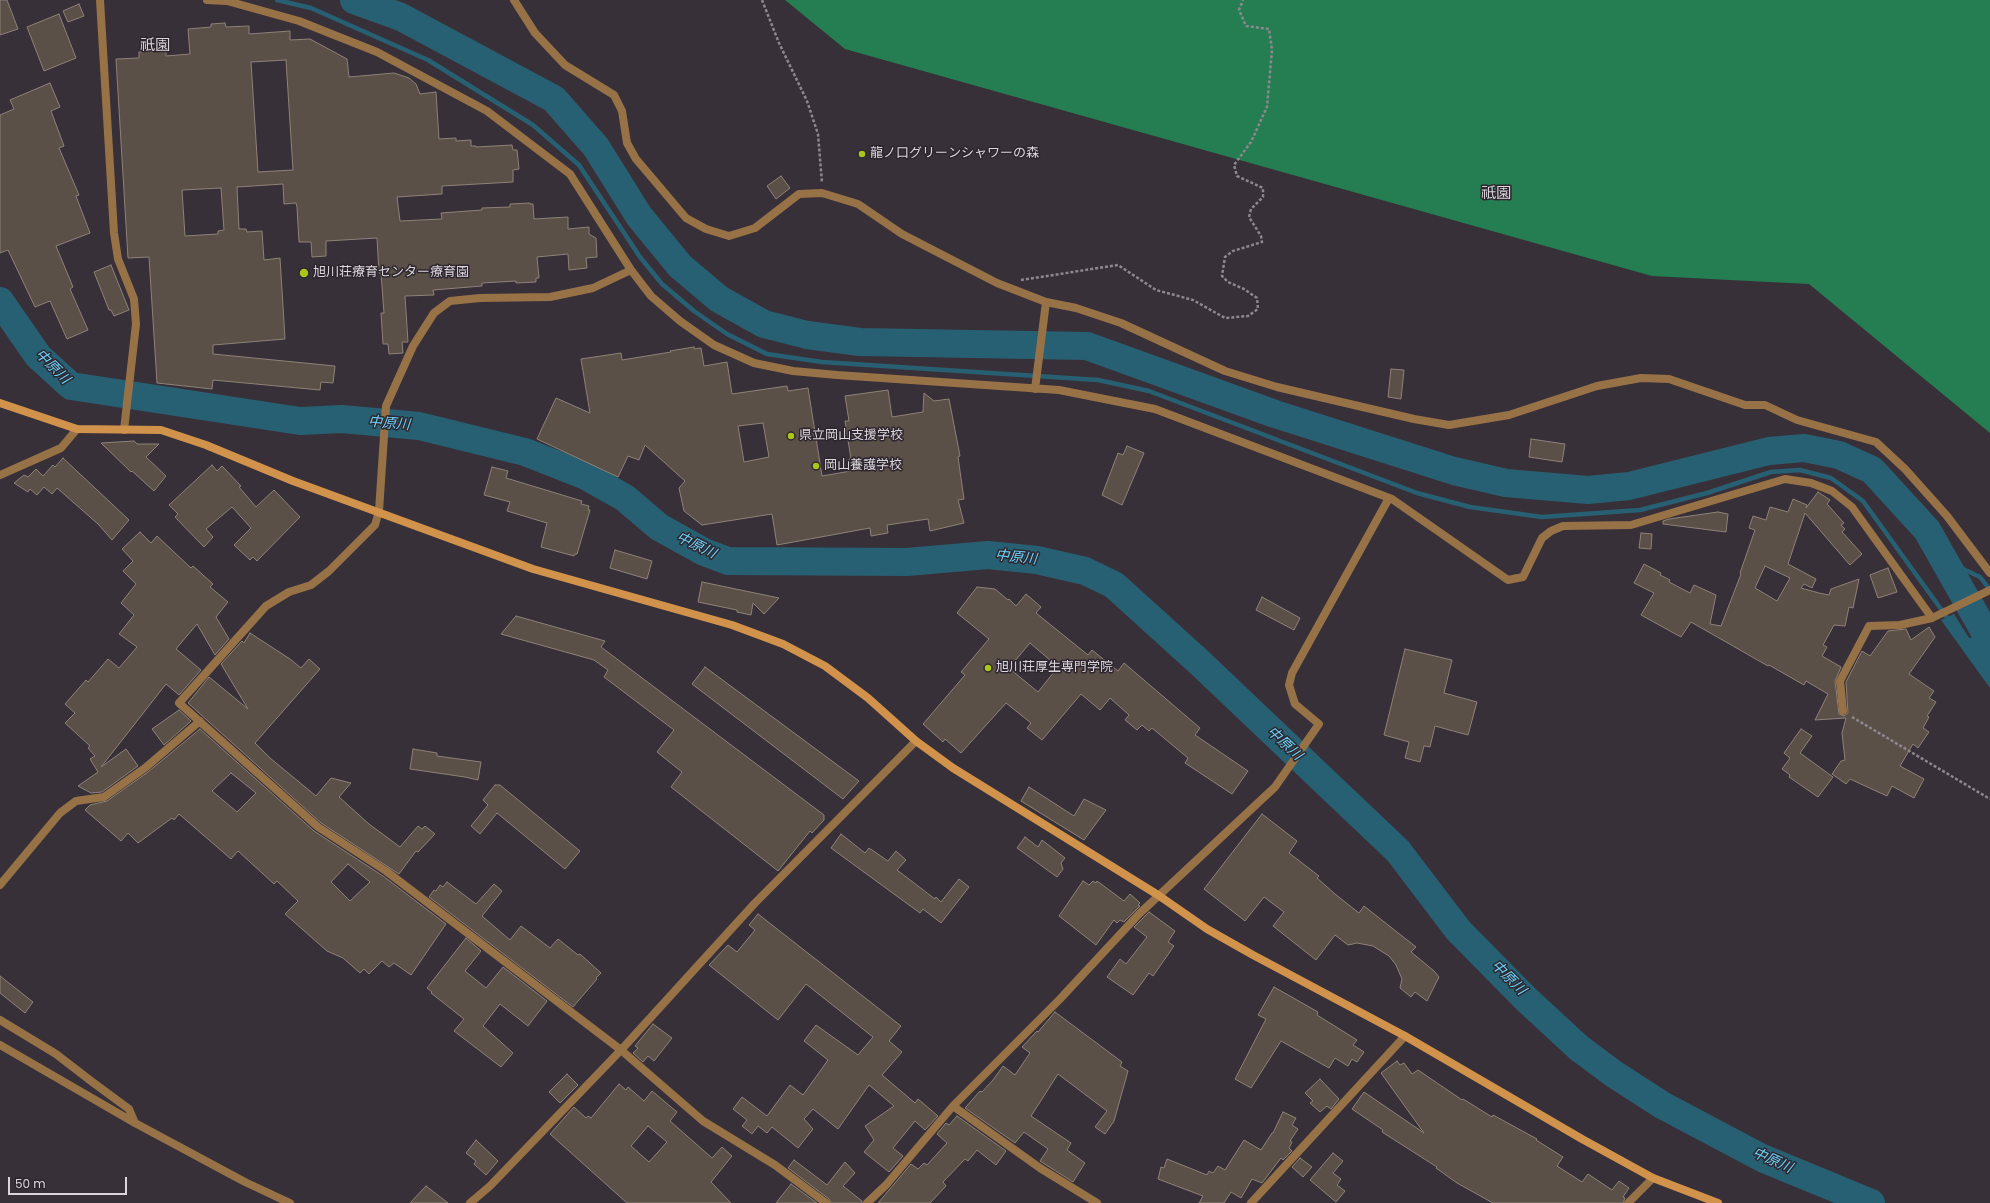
<!DOCTYPE html>
<html>
<head>
<meta charset="utf-8">
<style>
  body { margin:0 }
  #map { position:relative; width:1990px; height:1203px; overflow:hidden; background:#383039; font-family:Poppins,sans-serif }
  canvas { display:block }
  .scale { position:absolute; left:8px; top:1177px; width:119px; height:18px; box-sizing:border-box; border:2px solid #dbd6dc; border-top:0; padding-left:5px; font-size:12px; line-height:14px; white-space:nowrap; color:#dbd6dc; -webkit-text-stroke:3px #2e262f; paint-order:stroke }
</style>
</head>
<body>
<div id="map">
<canvas width="1990" height="1203"></canvas>
<div class="scale">50 m</div>
</div>
<script>
const ctx = document.querySelector('canvas').getContext('2d');
ctx.lineJoin = 'round';
function fill(path, color) { ctx.fillStyle = color; ctx.fill(path, 'evenodd'); }
const poly = rows => new Path2D(rows.map(r => 'M' + r).join(''));
function strokePath(path, color, width, dash) { ctx.strokeStyle = color; ctx.lineWidth = width; ctx.lineCap = dash ? 'butt' : 'round'; ctx.setLineDash(dash || []); ctx.stroke(path); }
function drawText(font, color, halo, rows, align = 'center') {
  ctx.font = font + ' Poppins,"Noto Sans JP",sans-serif'; ctx.lineWidth = 3; ctx.setLineDash([]); ctx.textBaseline = 'middle'; ctx.strokeStyle = halo; ctx.fillStyle = color; for (const [text, x, y, turn = 0] of rows) {
    ctx.save(); ctx.translate(x, y); ctx.rotate((+turn || 0) * Math.PI / 180); ctx.textAlign = isNaN(turn) ? turn : align; if (halo) ctx.strokeText(text, 0, 0); ctx.fillText(text, 0, 0); ctx.restore();
  }
}
const forest = poly([
  [785,0,1990,0,1990,433,1809,284,1652,276,845,49]
]);
const water = poly([
  [1983,600,1990,613,1990,688,1941,620,1954,614,1969,638,1975,637,1975,629,1962,609]
]);
const stream = poly([
  [277,0,311,8,428,60,533,125,579,165,640,257,662,284,694,311,727,334,767,354,822,362,1098,380,1149,391,1417,493,1470,507,1542,517,1640,510,1707,493,1771,472,1800,470,1831,478,1863,501,1951,623],
  [1944,560,1980,577,1990,590]
]);
const river = poly([
  [354,0,401,17,554,99,596,147,639,216,680,266,719,299,764,324,807,335,860,342,1087,346,1275,414,1454,471,1506,483,1588,490,1629,486,1769,451,1804,448,1839,455,1872,470,1927,530,1990,641],
  [0,301,38,356,71,386,300,421,342,419,419,426,525,452,586,476,625,498,659,527,704,552,728,561,907,562,988,555,1037,560,1085,571,1114,585,1199,662,1398,851,1458,930,1526,999,1579,1048,1614,1074,1662,1105,1762,1158,1871,1203]
]);
const building = poly([
  [0,0,7,0,18,29,0,35,0,0],
  [79,4,84,16,68,22,63,11,79,4],
  [59,14,76,58,44,71,27,27,59,14],
  [225,23,226,27,249,26,249,34,290,31,290,40,310,39,347,59,349,77,394,73,409,78,416,84,420,94,436,92,439,139,456,138,456,141,471,140,471,146,476,146,476,147,512,145,513,150,517,150,519,169,513,170,513,182,442,186,442,194,397,197,400,221,442,219,441,213,482,210,482,208,510,207,510,204,530,203,530,204,533,204,534,219,568,217,568,229,589,227,589,234,596,238,597,257,586,258,587,268,569,270,568,254,537,257,539,278,536,278,536,282,516,283,516,281,482,283,482,286,433,290,434,295,405,296,408,342,402,342,403,353,389,354,388,344,383,344,381,313,384,313,381,273,379,273,377,238,326,241,326,256,312,257,311,242,299,242,297,207,296,203,284,204,283,184,237,187,239,229,246,229,247,232,262,231,264,260,280,258,285,339,213,345,213,354,335,366,333,383,321,382,320,390,213,380,212,389,157,383,149,257,128,258,116,59,139,58,139,52,166,50,166,56,190,54,188,29,211,27,211,24,225,23],
  [286,60,293,170,258,172,251,62,286,60],
  [221,188,224,230,218,231,218,234,185,236,182,190,221,188],
  [50,83,60,107,51,111,64,146,59,148,79,195,76,196,90,233,56,246,73,287,70,289,88,330,67,339,50,301,35,307,8,250,0,253,0,115,14,109,10,100,50,83],
  [781,176,790,188,776,199,767,186,781,176],
  [111,265,129,310,114,316,111,310,109,310,94,272,111,265],
  [694,347,694,349,701,348,704,366,727,362,732,394,787,386,788,391,808,388,822,476,851,471,849,459,851,459,845,421,849,421,845,396,888,390,892,417,923,412,924,393,934,401,949,399,960,456,958,457,964,499,958,500,964,523,930,531,928,519,887,525,888,533,871,536,870,528,777,545,772,514,702,525,684,511,679,488,685,481,645,445,639,460,628,456,618,477,537,439,556,398,590,413,581,359,621,353,622,360,671,352,670,351,694,347],
  [763,423,769,457,744,462,738,426,763,423],
  [1391,369,1404,370,1401,399,1388,397,1391,369],
  [1531,439,1565,444,1562,462,1529,457,1531,439],
  [134,441,137,444,159,444,146,457,166,476,154,491,132,471,131,472,101,443,134,441],
  [1127,446,1144,453,1122,505,1102,495,1118,453,1123,455,1127,446],
  [63,458,129,520,112,540,98,524,57,488,52,494,44,487,37,495,30,489,28,492,14,483,24,475,28,477,36,469,43,476,53,465,55,467,63,458],
  [212,465,217,471,222,466,241,486,239,487,256,507,274,490,300,517,257,561,253,557,250,560,234,545,251,528,232,507,206,529,213,537,204,547,175,517,178,514,169,505,212,465],
  [492,467,508,471,506,478,582,501,581,504,589,506,588,510,590,510,577,554,575,554,574,556,541,547,547,523,507,511,510,502,484,495,492,467],
  [1818,492,1830,500,1827,504,1844,523,1841,525,1845,529,1842,532,1862,554,1850,565,1805,513,1788,564,1816,579,1812,588,1804,584,1801,588,1819,593,1829,595,1831,589,1859,579,1853,608,1849,607,1845,626,1834,625,1823,645,1827,647,1822,656,1841,667,1835,681,1839,714,1844,716,1848,713,1846,682,1862,651,1870,656,1888,631,1906,629,1911,640,1929,627,1935,637,1909,674,1934,691,1929,698,1936,702,1927,716,1929,717,1923,728,1929,732,1918,748,1913,744,1900,766,1924,779,1914,798,1892,786,1887,796,1850,779,1846,784,1832,774,1841,761,1845,760,1842,733,1846,718,1815,720,1828,694,1806,681,1804,685,1769,665,1768,666,1691,622,1681,637,1641,615,1654,593,1634,583,1644,564,1661,573,1660,575,1670,580,1669,582,1690,593,1694,585,1716,595,1710,624,1721,626,1741,574,1740,573,1755,530,1749,528,1753,516,1766,520,1770,507,1788,512,1793,499,1807,505,1806,508,1818,492],
  [1765,566,1790,578,1777,601,1755,588,1765,566],
  [1718,512,1728,514,1726,532,1663,524,1663,521,1669,519,1718,512],
  [140,532,151,543,157,536,191,568,193,566,213,584,210,587,228,602,216,617,229,639,215,655,197,624,176,649,201,670,179,695,166,684,101,767,126,749,138,766,102,792,91,793,78,786,98,772,90,759,95,756,88,748,90,746,65,723,75,713,65,704,86,680,88,682,108,659,119,668,137,647,119,634,134,615,121,603,136,584,123,571,133,561,122,549,140,532],
  [1641,533,1652,534,1651,549,1639,548,1641,533],
  [615,550,652,561,647,579,610,568,615,550],
  [1888,568,1897,592,1878,598,1870,575,1888,568],
  [702,582,755,593,779,598,764,614,753,603,751,615,737,612,737,610,698,602,702,582],
  [977,587,995,589,1008,600,1009,599,1016,606,1026,594,1041,607,1036,613,1088,655,1092,650,1118,671,1124,663,1200,728,1195,735,1248,771,1232,794,1185,763,1188,758,1152,728,1149,731,1142,725,1137,730,1125,720,1129,715,1110,698,1100,710,1081,694,1042,740,1027,728,1031,723,1006,703,961,753,945,739,943,742,923,724,965,675,961,672,989,639,957,613,977,587],
  [1030,643,1058,667,1038,692,1009,668,1030,643],
  [1262,597,1300,618,1294,630,1256,610,1262,597],
  [516,616,605,641,601,647,824,815,824,820,812,833,810,831,778,871,671,787,682,772,657,752,674,730,604,677,608,670,594,660,501,634,516,616],
  [250,633,290,659,301,668,309,659,320,669,255,743,270,758,316,796,331,778,351,783,339,797,369,824,400,847,418,826,422,829,425,826,435,834,418,852,416,851,399,874,321,823,188,703,209,677,248,709,221,664,242,641,244,643,250,633],
  [1405,649,1452,660,1444,693,1477,702,1468,735,1435,726,1430,747,1424,746,1420,762,1405,758,1409,742,1384,735,1405,649],
  [705,667,859,781,843,799,692,684,705,667],
  [179,710,191,721,164,745,152,729,179,710],
  [200,729,314,831,383,876,446,924,411,975,394,963,389,967,382,961,369,974,364,969,360,973,343,958,327,951,285,914,298,901,277,881,274,884,238,851,231,859,179,814,174,820,172,818,138,843,128,833,121,841,85,810,90,805,107,801,148,772,200,729],
  [231,773,256,793,237,812,212,791,231,773],
  [348,864,370,882,350,901,331,882,348,864],
  [1801,729,1812,736,1800,753,1833,777,1818,797,1789,777,1790,775,1782,769,1790,758,1784,753,1801,729],
  [413,749,437,753,437,756,481,762,478,780,465,777,410,769,413,749],
  [495,785,500,785,580,851,565,869,497,813,480,834,471,826,488,805,483,800,495,785],
  [1029,787,1074,816,1084,799,1106,810,1084,840,1021,801,1029,787],
  [1262,814,1297,841,1289,853,1319,876,1317,878,1335,894,1359,913,1364,906,1416,947,1411,952,1434,971,1439,977,1427,1001,1415,992,1411,997,1400,988,1402,979,1396,965,1389,956,1373,946,1357,943,1348,945,1335,935,1316,960,1273,926,1284,912,1264,897,1245,921,1204,889,1262,814],
  [841,834,865,853,869,848,888,861,896,851,906,860,897,870,935,899,936,897,941,902,959,879,969,887,941,923,923,909,920,913,831,848,841,834],
  [1025,837,1038,847,1042,840,1065,858,1061,863,1063,869,1057,877,1017,848,1025,837],
  [1083,881,1089,885,1093,881,1096,883,1097,881,1124,901,1130,894,1140,903,1138,905,1140,906,1124,922,1120,920,1117,923,1114,920,1096,945,1059,916,1083,881],
  [447,882,476,904,494,884,502,891,482,916,510,940,521,926,550,948,558,939,578,955,580,954,601,973,596,978,597,979,573,1007,429,897,434,890,436,891,440,885,443,887,447,882],
  [1149,912,1175,931,1168,942,1174,946,1153,976,1149,973,1133,995,1107,977,1120,959,1126,964,1147,937,1134,927,1149,912],
  [758,914,901,1026,889,1041,902,1052,882,1075,915,1103,918,1099,938,1116,925,1130,915,1121,893,1148,903,1156,889,1172,864,1152,874,1140,865,1126,894,1106,869,1085,838,1129,813,1109,804,1119,813,1129,798,1148,772,1127,767,1133,758,1126,752,1134,742,1126,747,1120,733,1109,742,1097,767,1116,790,1085,803,1095,828,1060,804,1041,816,1025,858,1055,873,1037,806,984,778,1020,709,965,728,945,737,952,755,930,749,925,758,914],
  [466,938,481,951,465,971,486,988,503,967,547,1001,528,1026,500,1004,483,1026,513,1053,501,1067,454,1031,464,1019,431,993,432,992,427,988,466,938],
  [0,976,33,1002,25,1013,0,993,0,976],
  [1274,987,1318,1012,1317,1015,1357,1040,1353,1045,1364,1052,1357,1062,1352,1059,1348,1066,1335,1058,1329,1068,1281,1041,1251,1088,1235,1079,1266,1019,1258,1015,1274,987],
  [1055,1012,1122,1062,1120,1066,1128,1071,1114,1121,1105,1134,1095,1127,1107,1111,1058,1074,1031,1116,1071,1143,1067,1150,1085,1163,1073,1182,1040,1161,1048,1149,1024,1132,1015,1143,965,1108,980,1091,982,1092,993,1080,1003,1066,1015,1075,1030,1053,1022,1047,1037,1031,1038,1032,1055,1012],
  [653,1024,672,1038,654,1061,648,1056,643,1062,633,1053,638,1048,635,1046,653,1024],
  [1397,1061,1400,1065,1404,1063,1412,1074,1418,1070,1462,1100,1463,1099,1492,1117,1493,1115,1537,1139,1536,1140,1563,1157,1557,1166,1582,1182,1588,1174,1612,1190,1619,1181,1629,1188,1623,1197,1625,1198,1623,1203,1493,1203,1457,1183,1436,1168,1437,1167,1382,1132,1383,1130,1352,1109,1364,1092,1424,1133,1381,1073,1397,1061],
  [567,1074,578,1085,560,1103,549,1092,567,1074],
  [1320,1079,1339,1099,1331,1109,1327,1106,1320,1112,1310,1103,1313,1101,1305,1093,1320,1079],
  [619,1084,626,1090,628,1087,644,1101,652,1091,677,1112,670,1121,712,1158,722,1147,732,1156,711,1182,731,1203,627,1203,550,1134,574,1107,586,1118,588,1116,591,1118,619,1084],
  [648,1126,667,1142,649,1162,631,1146,648,1126],
  [1283,1112,1296,1118,1292,1125,1298,1129,1290,1141,1292,1142,1289,1148,1292,1151,1283,1160,1281,1158,1262,1183,1252,1179,1241,1198,1231,1192,1224,1203,1199,1203,1203,1196,1158,1179,1161,1167,1164,1168,1167,1159,1207,1175,1209,1171,1213,1173,1218,1166,1225,1170,1244,1140,1261,1150,1272,1133,1273,1133,1283,1112],
  [957,1116,1006,1151,996,1165,977,1150,968,1161,965,1159,943,1182,946,1186,930,1203,878,1203,911,1164,918,1169,924,1163,927,1165,947,1143,937,1134,946,1123,949,1125,957,1116],
  [476,1140,498,1161,486,1175,474,1164,476,1161,466,1153,476,1140],
  [1333,1153,1343,1161,1333,1173,1341,1179,1337,1185,1345,1191,1336,1202,1310,1180,1333,1153],
  [1300,1158,1312,1167,1303,1177,1292,1167,1300,1158],
  [794,1160,827,1185,845,1162,855,1173,843,1186,862,1201,862,1203,831,1203,829,1199,788,1168,794,1160],
  [791,1184,817,1203,776,1203,791,1184],
  [426,1186,448,1203,410,1203,426,1186]
]);
const path = poly([
  [762,0,779,43,807,101,818,134,822,183],
  [1021,280,1118,265,1156,290,1193,300,1225,318,1248,316,1258,309,1257,298,1244,289,1228,282,1222,276,1225,257,1233,251,1262,242,1261,236,1249,217,1251,209,1263,197,1263,188,1237,176,1234,165,1251,142,1267,107,1272,50,1269,29,1246,26,1239,10,1243,0],
  [1852,717,1990,799]
]);
const lane = poly([
  [100,0,114,233,118,259,134,299,136,324,124,430],
  [379,511,386,406,413,346,434,313,450,301,480,298,550,297,593,288,631,270]
]);
const street = poly([
  [207,0,227,1,299,21,377,52,487,111,570,174,631,270,651,296,680,321,714,345,754,363,793,371,837,375,1059,390,1155,409,1392,499,1508,580,1523,577,1542,538,1551,531,1563,526,1631,525,1785,479,1811,483,1832,491,1852,507,1932,618],
  [514,0,535,33,565,65,614,95,622,111,627,143,636,159,686,218,706,229,729,236,755,228,799,194,822,193,858,204,902,234,997,283,1046,302,1076,308,1121,323,1225,371,1277,387,1414,419,1449,425,1509,415,1597,386,1641,378,1669,379,1745,405,1765,405,1797,420,1876,442,1905,469,1947,516,1990,573],
  [1035,389,1046,302],
  [0,475,61,448,77,429],
  [379,511,375,525,329,571,311,585,289,592,266,606,179,703,318,827,386,871,621,1050,703,1121,775,1165,826,1203],
  [1843,711,1840,681,1869,626,1900,625,1932,618,1990,590],
  [0,885,60,813,76,801,104,797,145,768,200,721],
  [0,1020,56,1054,91,1081,129,1109,135,1123],
  [0,1045,135,1123,245,1182,290,1203],
  [953,1106,1040,1168,1097,1203],
  [470,1203,490,1186,621,1050,755,903,916,741],
  [867,1203,886,1185,953,1106,1060,999,1139,914,1275,787,1319,724,1295,704,1289,685,1292,673,1389,498],
  [1251,1203,1405,1036],
  [1628,1203,1653,1178]
]);
const secondary = poly([
  [0,403,77,429,161,430,206,445,293,481,533,569,732,625,783,644,825,666,868,698,916,741,953,768,1158,895,1207,929,1253,955,1405,1036,1582,1139,1653,1178,1718,1203]
]);
const markers = [
  [862,154,4,"#aac719"],
  [304,273,5,"#aac719"],
  [791,436,4,"#aac719"],
  [816,466,4,"#aac719"],
  [988,668,4,"#aac719"]
];
const poiNames = [
  ["龍ノ口グリーンシャワーの森",870,154],
  ["旭川荘療育センター療育園",313,273],
  ["県立岡山支援学校",799,436],
  ["岡山養護学校",824,466],
  ["旭川荘厚生専門学院",996,668]
];
const waterNames = [
  ["中原川",52,367,45],
  ["中原川",389,424,5],
  ["中原川",696,546,26],
  ["中原川",1016,558,6],
  ["中原川",1284,744,43],
  ["中原川",1508,978,45],
  ["中原川",1772,1161,24]
];
const quarterNames = [
  ["祇園",155,46],
  ["祇園",1496,194]
];
fill(forest, '#247e51');
fill(water, '#286073');
strokePath(stream, '#286073', 4.5);
strokePath(river, '#286073', 28);
fill(building, '#5b5047');
strokePath(building, '#8e8278', 1);
strokePath(path, '#8d878e', 2.5, [3, 2]);
strokePath(lane, '#987247', 8);
strokePath(street, '#987247', 8);
strokePath(secondary, '#d1934b', 8);
for (const [x, y, r, color] of markers) { const dot = new Path2D(); dot.arc(x, y, r, 0, 2 * Math.PI); ctx.fillStyle = color; ctx.fill(dot); strokePath(dot, '#2e262f', 1.5); }
drawText('13px', '#dbd6dc', '#2e262f', poiNames, 'left');
drawText('italic 14px', '#6ad5fc', '#2e262f', waterNames);
drawText('15px', '#dbd6dc', '#2e262f', quarterNames);
</script>
</body>
</html>
